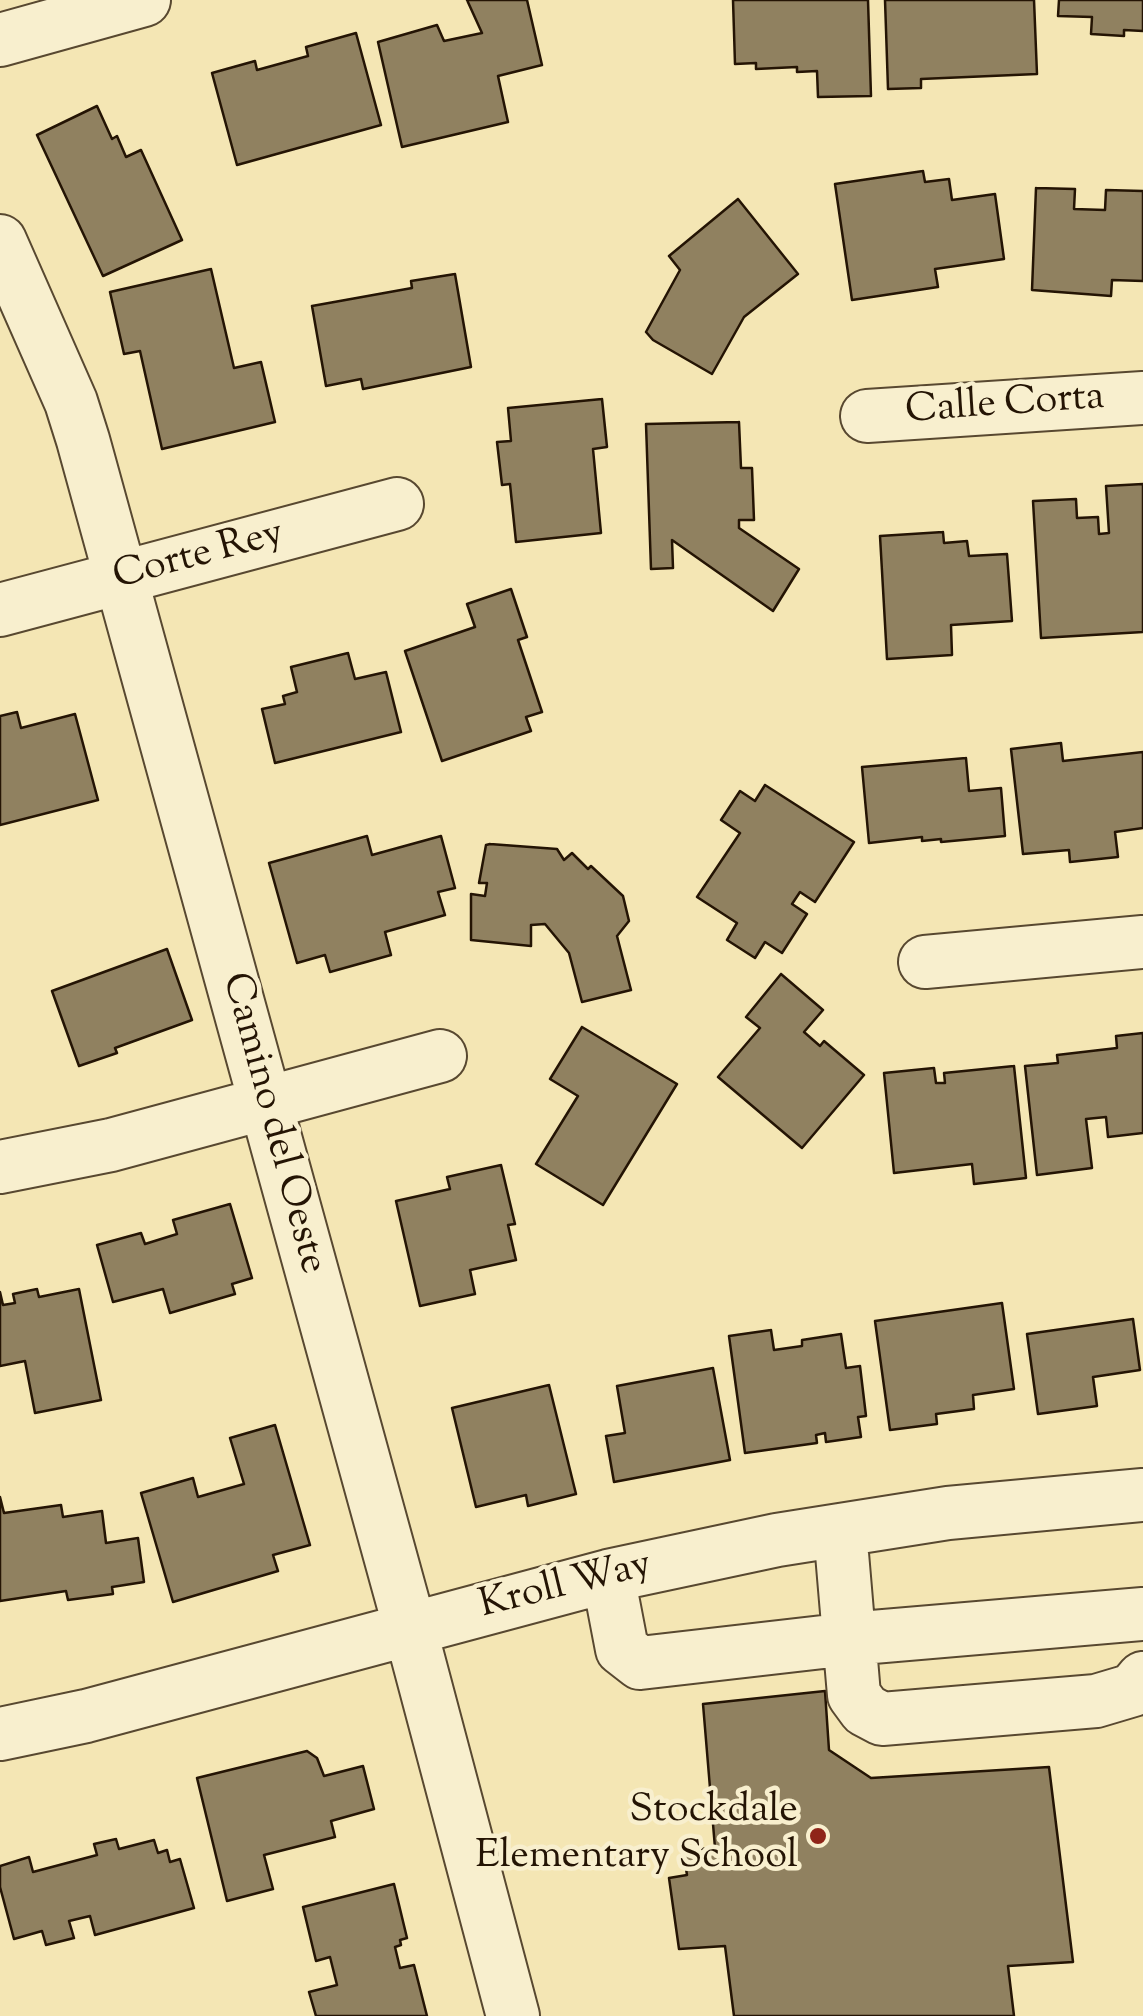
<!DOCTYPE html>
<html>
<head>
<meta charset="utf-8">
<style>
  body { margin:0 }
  canvas { display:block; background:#f4e6b4 }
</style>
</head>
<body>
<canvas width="1143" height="2016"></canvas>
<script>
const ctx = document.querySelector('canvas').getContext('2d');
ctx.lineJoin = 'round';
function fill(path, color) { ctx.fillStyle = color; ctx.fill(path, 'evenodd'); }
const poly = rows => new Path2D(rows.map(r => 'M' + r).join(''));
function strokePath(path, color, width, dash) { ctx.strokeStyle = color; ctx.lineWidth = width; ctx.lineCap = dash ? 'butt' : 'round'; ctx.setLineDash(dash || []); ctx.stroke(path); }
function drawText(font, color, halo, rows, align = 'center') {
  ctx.font = font + ' "Sorts Mill Goudy",serif'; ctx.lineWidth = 9; ctx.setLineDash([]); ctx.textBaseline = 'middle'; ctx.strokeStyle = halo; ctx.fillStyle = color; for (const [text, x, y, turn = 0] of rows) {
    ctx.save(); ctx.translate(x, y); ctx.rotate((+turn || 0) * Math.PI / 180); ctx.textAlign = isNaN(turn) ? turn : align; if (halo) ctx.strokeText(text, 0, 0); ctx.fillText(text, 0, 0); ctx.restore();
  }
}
const building = poly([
  [467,0,527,0,542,65,498,76,508,122,402,147,378,42,437,25,444,41,482,33,467,0],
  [733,0,868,0,871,96,818,97,817,71,797,72,797,67,756,69,756,63,735,64,733,0],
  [885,0,1034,0,1037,74,921,79,921,88,888,89,885,0],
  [1059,0,1143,0,1143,31,1124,30,1124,36,1091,34,1092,17,1058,16,1059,0],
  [356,33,381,125,237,165,212,73,255,61,257,70,308,56,306,47,356,33],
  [97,106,112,139,117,136,126,157,141,150,182,240,103,276,37,135,97,106],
  [923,171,925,182,949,179,952,200,995,194,1004,259,935,269,938,287,852,300,835,184,923,171],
  [1036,188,1075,189,1074,209,1105,210,1106,190,1143,191,1143,281,1112,280,1111,296,1032,290,1036,188],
  [738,199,798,274,744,317,712,374,653,340,646,332,680,270,669,256,738,199],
  [211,269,234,368,261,362,275,422,162,449,140,351,124,354,110,292,211,269],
  [455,274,471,367,363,389,361,379,326,386,312,306,412,288,411,281,455,274],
  [602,399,607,447,593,449,601,533,516,542,510,484,502,485,497,442,511,441,508,408,602,399],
  [739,422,741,468,752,468,754,520,739,520,739,528,799,569,773,611,672,540,673,568,651,569,646,424,739,422],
  [1143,484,1143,632,1041,638,1033,501,1076,499,1077,518,1098,517,1099,534,1109,533,1106,486,1143,484],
  [943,532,944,543,967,541,969,556,1007,554,1012,621,951,625,952,655,887,659,880,536,943,532],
  [511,589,527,637,518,640,542,712,526,717,531,731,442,761,405,651,475,627,467,604,511,589],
  [348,653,355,679,386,672,401,732,275,763,262,709,285,704,283,696,297,692,291,667,348,653],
  [17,712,21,728,75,714,98,800,0,825,0,716,17,712],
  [1061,743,1063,761,1143,752,1143,828,1115,832,1118,857,1070,862,1069,850,1023,854,1011,749,1061,743],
  [966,758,969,791,1001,788,1005,836,941,842,941,839,922,841,922,837,869,843,862,767,966,758],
  [765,785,854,842,815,902,800,892,792,904,807,914,782,953,765,942,755,958,727,940,737,923,697,897,740,833,721,820,740,791,755,801,765,785],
  [367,836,372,855,441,836,455,888,438,892,445,915,385,932,391,955,330,972,325,955,297,963,269,863,367,836],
  [490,844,557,849,564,860,572,853,588,869,591,866,623,896,629,921,617,936,631,990,582,1002,569,953,545,924,531,925,531,946,471,940,471,894,485,896,487,883,479,883,486,845,490,844],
  [167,949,192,1020,115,1048,117,1053,79,1066,52,991,167,949],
  [781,974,823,1010,804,1032,820,1046,824,1041,864,1075,802,1148,718,1077,760,1028,746,1017,781,974],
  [582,1027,677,1084,603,1205,536,1164,578,1096,550,1079,582,1027],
  [1143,1033,1143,1133,1108,1137,1106,1117,1086,1119,1092,1168,1037,1175,1025,1066,1058,1063,1057,1055,1117,1048,1116,1036,1143,1033],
  [1014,1066,1026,1178,974,1184,972,1164,894,1173,884,1073,934,1068,936,1083,945,1083,944,1073,1014,1066],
  [501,1165,515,1224,508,1225,516,1260,470,1270,475,1294,420,1306,396,1201,450,1189,447,1177,501,1165],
  [230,1204,252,1278,232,1284,235,1294,170,1313,163,1289,113,1302,97,1245,141,1233,145,1244,177,1234,173,1220,230,1204],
  [37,1289,39,1297,79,1289,101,1400,35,1413,25,1361,0,1366,0,1292,3,1305,15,1303,13,1294,37,1289],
  [1002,1303,1014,1389,973,1395,974,1409,936,1414,937,1424,890,1430,875,1321,1002,1303],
  [1133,1319,1140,1370,1093,1377,1097,1406,1038,1414,1027,1334,1133,1319],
  [771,1330,774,1350,802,1346,802,1340,841,1334,846,1368,860,1366,866,1416,858,1417,861,1437,826,1442,825,1433,816,1435,817,1443,745,1453,729,1336,771,1330],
  [713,1368,730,1460,614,1482,606,1436,625,1433,617,1386,713,1368],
  [549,1385,576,1494,528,1506,526,1495,476,1507,452,1408,549,1385],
  [275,1425,310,1545,273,1555,278,1571,173,1602,141,1493,193,1478,198,1497,244,1484,230,1438,275,1425],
  [0,1497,4,1513,61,1505,63,1517,102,1511,106,1543,138,1538,144,1582,112,1587,113,1594,68,1600,66,1591,0,1601,0,1497],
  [825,1691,829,1750,871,1778,1049,1767,1073,1962,1008,1966,1014,2016,734,2016,725,1946,679,1949,669,1878,687,1875,683,1850,715,1848,703,1704,825,1691],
  [307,1751,317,1758,324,1776,363,1766,374,1809,331,1821,335,1837,264,1855,273,1889,227,1901,197,1778,307,1751],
  [116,1839,119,1849,154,1840,158,1853,167,1850,170,1862,180,1859,194,1908,95,1935,90,1916,69,1921,74,1938,46,1945,42,1931,14,1939,0,1887,0,1866,29,1857,33,1872,97,1855,94,1844,116,1839],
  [394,1884,407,1938,400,1940,401,1945,395,1947,400,1968,414,1965,427,2016,316,2016,309,1992,337,1985,330,1957,316,1961,303,1907,394,1884]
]);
const minor = poly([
  [0,40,144,0],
  [0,241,71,402,83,440,410,1628,513,2016],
  [867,416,1143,398],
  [0,610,397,504],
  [925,962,1143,942],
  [0,1167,111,1145,440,1056],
  [840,1530,854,1695,865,1710,882,1719,1096,1701,1133,1690,1143,1678],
  [608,1576,622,1649,640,1663,849,1639,1143,1614],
  [0,1734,86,1716,608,1576,777,1540,948,1513,1143,1495]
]);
const markers = [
  [818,1836,10,"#8f2418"]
];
const streetNames = [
  ["Calle Corta",1005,407,-4],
  ["Corte Rey",199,558,-15],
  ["Camino del Oeste",271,1124,75],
  ["Kroll Way",566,1588,-14]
];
const poiNames = [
  ["Stockdale",798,1813],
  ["Elementary School",798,1859]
];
fill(building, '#908160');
strokePath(building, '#241404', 2.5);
strokePath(minor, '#584830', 56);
strokePath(minor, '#f8efce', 52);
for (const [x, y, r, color] of markers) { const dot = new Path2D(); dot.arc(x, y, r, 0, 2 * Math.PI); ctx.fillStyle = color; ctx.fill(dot); strokePath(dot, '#f8efce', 4); }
drawText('40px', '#241404', '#f8efce', streetNames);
drawText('40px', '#241404', '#f8efce', poiNames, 'right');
</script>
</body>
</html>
